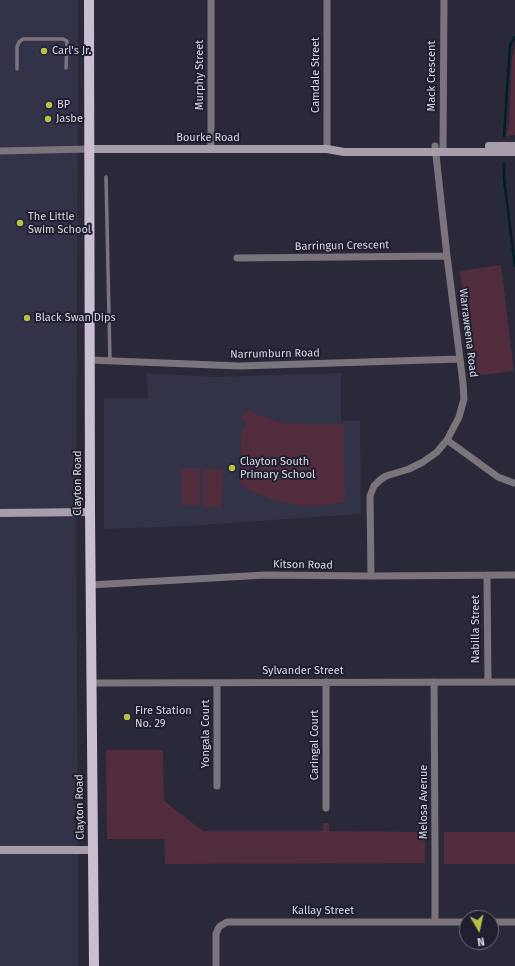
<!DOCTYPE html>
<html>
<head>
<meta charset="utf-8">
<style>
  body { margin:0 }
  #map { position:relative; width:515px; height:966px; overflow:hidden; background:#29293a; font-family:"Fira Sans",sans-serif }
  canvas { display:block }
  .north { position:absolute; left:459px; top:910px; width:40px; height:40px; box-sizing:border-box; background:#1f1f30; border:1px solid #686978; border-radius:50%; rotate:171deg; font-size:11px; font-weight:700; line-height:16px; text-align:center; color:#d6d7e3 }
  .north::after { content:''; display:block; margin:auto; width:14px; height:18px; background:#b8c147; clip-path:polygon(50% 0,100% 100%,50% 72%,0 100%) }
</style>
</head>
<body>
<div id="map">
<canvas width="515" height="966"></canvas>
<div class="north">N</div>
</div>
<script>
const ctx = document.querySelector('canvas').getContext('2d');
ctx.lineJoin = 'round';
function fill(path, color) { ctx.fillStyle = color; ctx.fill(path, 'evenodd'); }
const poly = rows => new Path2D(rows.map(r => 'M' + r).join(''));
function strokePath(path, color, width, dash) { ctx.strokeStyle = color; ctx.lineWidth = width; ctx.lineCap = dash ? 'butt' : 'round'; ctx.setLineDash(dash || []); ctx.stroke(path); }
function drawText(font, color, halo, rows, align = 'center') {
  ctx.font = font + ' "Fira Sans",sans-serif'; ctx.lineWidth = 4; ctx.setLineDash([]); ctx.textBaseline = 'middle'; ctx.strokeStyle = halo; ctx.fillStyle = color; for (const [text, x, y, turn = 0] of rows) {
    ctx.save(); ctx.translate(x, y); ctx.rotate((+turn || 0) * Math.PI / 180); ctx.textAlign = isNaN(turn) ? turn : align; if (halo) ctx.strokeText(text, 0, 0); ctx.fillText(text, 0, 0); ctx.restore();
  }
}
const built = poly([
  [0,0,78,0,78,74,76,527,78,839,78,966,0,966],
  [147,373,213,377,341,373,341,421,360,421,361,514,186,526,104,529,104,398,148,398]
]);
const green = poly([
  [515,46,515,135,506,136,509,124,512,58],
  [501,265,514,371,473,376,460,271],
  [246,410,281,423,344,424,345,502,318,506,296,506,270,499,240,486,241,436,247,422,241,419],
  [181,468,200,468,200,506,181,505],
  [203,469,223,469,222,507,203,507],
  [106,750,163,750,164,801,203,831,323,831,323,823,329,823,329,831,425,832,425,863,165,864,164,839,107,839],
  [444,832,515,832,515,864,444,864]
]);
const stream = poly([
  [504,136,510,45,515,37],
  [504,163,504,179,515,266]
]);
const lane = poly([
  [17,69,17,47,19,42,23,39,63,39,67,41,66,68],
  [106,177,110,361]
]);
const street = poly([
  [211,0,211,149],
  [327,0,327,149],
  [0,151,89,149],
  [443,152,444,0],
  [237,258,447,256],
  [89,360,240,366,460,359],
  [447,440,498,477,514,483],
  [487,575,488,682],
  [371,576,370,496,374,486,380,480,386,476,409,469,423,462,437,452,447,440,459,417,464,399,463,383,447,256,435,146],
  [90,585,265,575,371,576,515,575],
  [326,682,326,808],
  [434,682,435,849,435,922],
  [91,683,515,682],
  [217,683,217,786],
  [491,922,515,922],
  [216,966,216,934,218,929,220,926,227,922,467,922]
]);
const secondary = poly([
  [489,146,515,146],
  [89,149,327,149,344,152,515,152],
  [0,513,90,512],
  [0,850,93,850]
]);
const primary = poly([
  [89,0,90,512,94,966]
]);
const markers = [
  [44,51,4,"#b8c147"],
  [49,105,4,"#b8c147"],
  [48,119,4,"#b8c147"],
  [20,223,4,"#b8c147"],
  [27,318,4,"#b8c147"],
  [232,468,4,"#b8c147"],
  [127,717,4,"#b8c147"]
];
const poiNames = [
  ["Carl's Jr.",52,51],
  ["BP",57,105],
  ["Jasbe",56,119],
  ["The Little",28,217],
  ["Swim School",28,230],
  ["Black Swan Dips",35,318],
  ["Clayton South",240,462],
  ["Primary School",240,475],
  ["Fire Station",135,711],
  ["No. 29",135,724]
];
const streetNames = [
  ["Murphy Street",200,75,-90],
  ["Camdale Street",316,75,-90],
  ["Mack Crescent",432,76,-90],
  ["Bourke Road",208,138],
  ["Barringun Crescent",342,246,-1],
  ["Warraweena Road",468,333,83],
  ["Narrumburn Road",275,354,-1],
  ["Clayton Road",78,483,-90],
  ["Kitson Road",303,565,1],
  ["Nabilla Street",476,629,-90],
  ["Sylvander Street",303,671],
  ["Yongala Court",206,734,-90],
  ["Caringal Court",315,745,-90],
  ["Melosa Avenue",424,802,-90],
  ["Clayton Road",80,807,-91],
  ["Kallay Street",323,911]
];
fill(built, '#323249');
fill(green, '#512c3c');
strokePath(stream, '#011e24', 2.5);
strokePath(lane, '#7b747c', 3.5);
strokePath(street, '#7b747c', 7);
strokePath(secondary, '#a89eab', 8);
strokePath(primary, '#cbbecf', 10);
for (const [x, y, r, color] of markers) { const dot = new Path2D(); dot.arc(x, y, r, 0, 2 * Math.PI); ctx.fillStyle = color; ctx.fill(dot); strokePath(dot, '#1f1f30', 1.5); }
drawText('11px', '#d6d7e3', '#1f1f30', poiNames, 'left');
drawText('11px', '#d6d7e3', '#1f1f30', streetNames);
</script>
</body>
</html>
